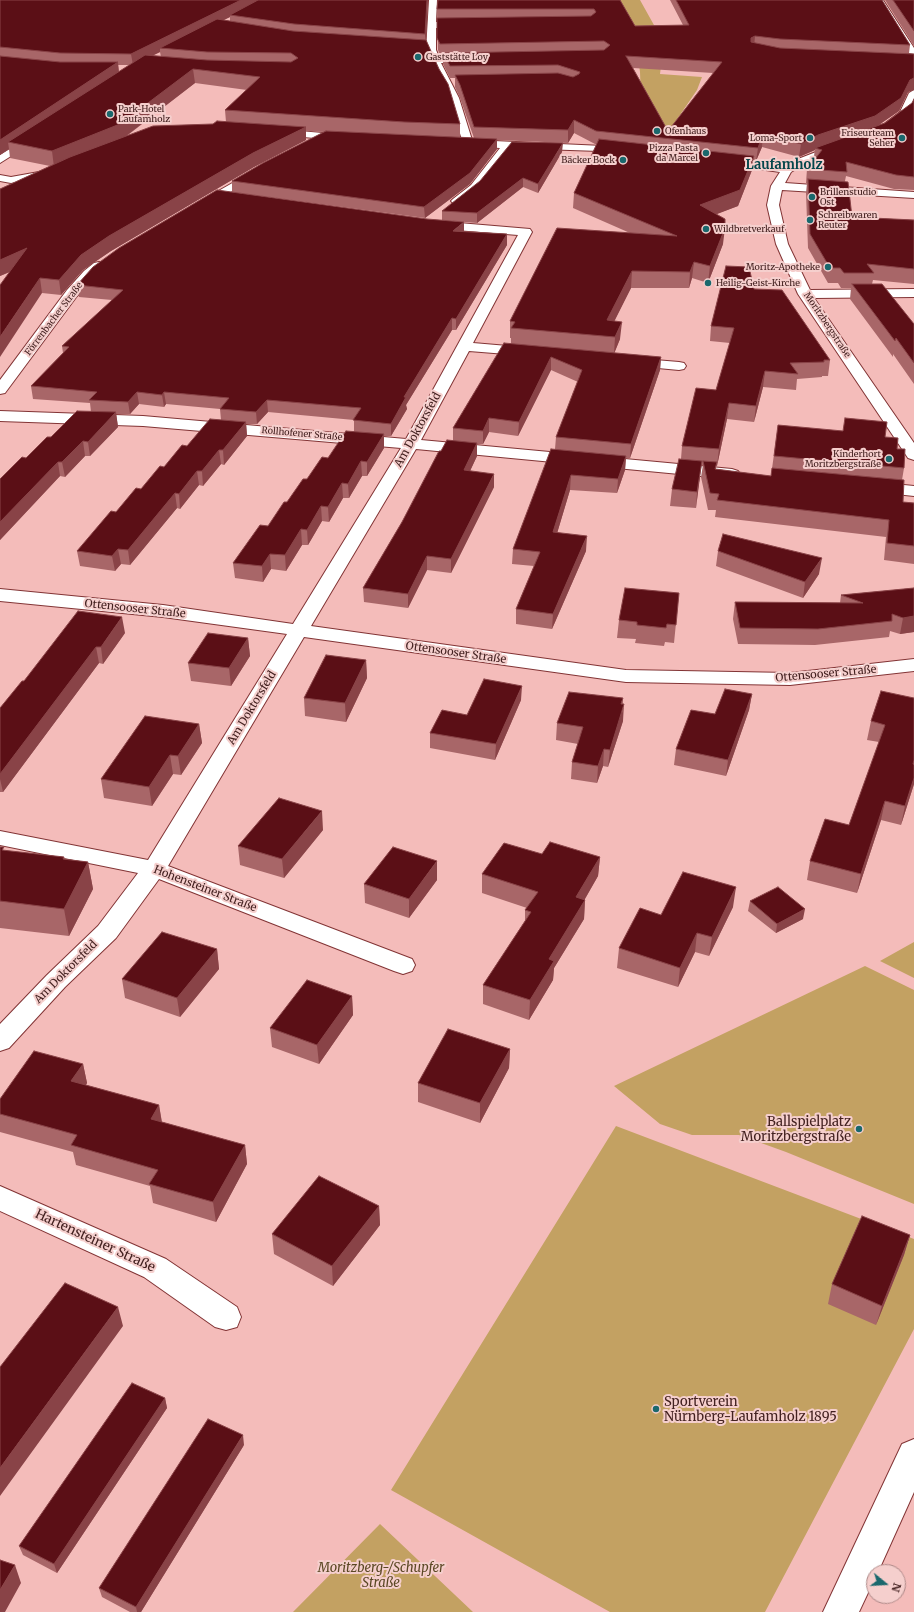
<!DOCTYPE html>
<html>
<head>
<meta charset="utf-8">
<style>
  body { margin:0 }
  #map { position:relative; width:914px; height:1612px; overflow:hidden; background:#f4bcba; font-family:Merriweather,serif }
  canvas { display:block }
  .north { position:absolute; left:866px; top:1564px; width:40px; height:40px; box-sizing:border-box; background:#f5cfcd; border:1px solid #ae8988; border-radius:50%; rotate:108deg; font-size:11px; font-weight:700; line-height:16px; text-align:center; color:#432120 }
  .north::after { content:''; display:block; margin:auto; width:14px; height:18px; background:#1a686d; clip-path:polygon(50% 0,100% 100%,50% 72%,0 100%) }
</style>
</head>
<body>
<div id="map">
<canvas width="914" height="1612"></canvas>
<div class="north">N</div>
</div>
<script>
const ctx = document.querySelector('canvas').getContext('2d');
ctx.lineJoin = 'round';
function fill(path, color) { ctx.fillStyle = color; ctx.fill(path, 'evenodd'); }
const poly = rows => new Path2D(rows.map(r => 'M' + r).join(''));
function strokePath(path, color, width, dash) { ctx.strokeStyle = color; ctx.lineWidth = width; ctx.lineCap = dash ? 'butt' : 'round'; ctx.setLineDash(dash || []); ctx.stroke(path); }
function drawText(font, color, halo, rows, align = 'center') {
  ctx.font = font + ' Merriweather,serif'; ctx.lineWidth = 4; ctx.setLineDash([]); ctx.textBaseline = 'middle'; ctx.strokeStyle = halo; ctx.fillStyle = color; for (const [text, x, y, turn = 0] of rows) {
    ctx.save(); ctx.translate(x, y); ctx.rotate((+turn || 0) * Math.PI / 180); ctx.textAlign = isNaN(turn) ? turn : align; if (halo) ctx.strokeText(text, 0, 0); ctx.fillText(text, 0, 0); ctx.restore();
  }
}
const green = poly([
  [609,0,640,0,664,43,660,74,702,77,697,90,656,150,641,98,640,72,636,42],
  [914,942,914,978,880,961],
  [865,966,914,990,914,1204,786,1152,739,1135,692,1135,660,1124,614,1086],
  [616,1126,914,1239,914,1329,765,1612,610,1612,391,1490],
  [380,1524,473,1612,293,1612]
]);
const minor = poly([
  [429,0,437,0,436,22,468,22,472,25,468,28,436,28,436,50,439,57,473,56,478,59,473,62,441,63,459,98,472,140,625,147,630,150,629,152,511,148,479,189,461,203,453,203,451,201,453,199,471,185,500,148,468,146,463,143,449,98,440,83,426,50,429,0],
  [875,0,883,0,914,48,914,58,909,55,875,0],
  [914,90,914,104,908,116,891,129,883,129,882,127,883,125,900,112,909,93,914,90],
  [276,129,346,135,351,138,346,141,272,134,271,132,276,129],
  [34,134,38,135,39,137,38,139,0,163,0,155,34,134],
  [842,142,846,143,847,145,846,147,806,163,791,172,785,183,914,192,914,198,782,190,779,205,788,244,810,290,914,289,914,297,814,298,914,443,914,460,908,458,798,294,776,244,767,205,771,186,780,172,723,164,717,161,723,158,785,166,798,159,842,142],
  [257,169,263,172,261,174,202,209,194,209,192,206,257,169],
  [50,170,56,173,54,175,11,183,0,181,0,175,11,177,50,170],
  [435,221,530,229,532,232,473,343,531,348,536,349,538,352,536,355,531,356,469,351,421,440,732,469,738,471,740,474,738,477,732,479,416,449,311,626,626,670,790,673,914,659,914,671,790,685,626,682,304,637,168,866,412,959,415,965,412,971,403,974,394,971,159,879,116,938,65,987,9,1048,0,1051,0,1024,47,975,98,926,138,873,0,845,0,831,148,860,287,634,163,617,0,601,0,589,163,605,293,624,401,448,143,426,0,421,0,411,143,416,406,439,518,235,431,228,429,225,435,221],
  [99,262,104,263,105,266,104,269,94,277,77,296,5,393,0,394,0,380,67,290,84,271,94,263,99,262],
  [631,358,679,362,684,363,686,366,684,369,679,370,626,365,624,362,626,359,631,358],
  [874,482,914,486,914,496,868,491,866,487,868,483,874,482],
  [0,1186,166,1259,237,1307,241,1317,237,1327,226,1330,215,1327,144,1277,0,1211,0,1186],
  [914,1439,914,1492,878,1572,874,1572,874,1580,859,1612,823,1612,902,1444,914,1439]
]);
const wall = poly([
  [0,0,428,0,426,40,460,124,460,137,474,138,460,98,455,87,455,78,450,78,443,64,443,55,440,55,438,50,437,9,620,0,635,26,683,25,670,0,882,0,910,45,909,53,914,54,914,90,908,92,899,111,880,124,885,123,912,103,914,99,914,190,894,189,846,176,845,181,852,217,914,220,914,284,873,280,872,284,914,324,914,384,893,354,893,357,850,299,851,288,841,288,838,283,828,283,808,248,806,193,807,183,806,183,807,169,813,161,815,150,799,157,762,147,756,161,754,161,752,170,738,206,716,214,723,244,708,283,692,278,689,288,631,288,614,321,620,339,614,353,661,357,660,370,630,458,626,458,625,470,617,493,570,490,557,533,586,551,552,629,516,624,516,609,534,566,512,564,513,549,555,449,556,437,578,382,551,370,518,436,489,432,483,444,477,444,477,456,470,471,494,487,451,573,427,570,408,608,364,602,363,588,402,522,441,451,453,441,453,428,511,343,511,338,510,338,510,321,630,233,573,208,574,193,597,144,595,144,574,133,568,143,497,140,497,149,470,184,425,218,232,192,232,181,324,132,306,131,306,140,254,167,111,251,83,270,61,295,42,293,10,272,0,276,0,189,50,166,10,158,9,149,0,155],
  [230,17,230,21,223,20],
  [160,52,161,57,152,56],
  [118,65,129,65,119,72],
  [633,68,713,73,668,131],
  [195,83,247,90,225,110,226,122,213,124,128,135],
  [885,0,914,0,914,46],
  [562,152,538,193,523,187,477,223,442,220,442,211],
  [464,231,507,234,507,245,456,330,452,330,406,405,407,409,391,436,384,436,384,448,367,476,362,476,349,498,343,498,329,522,322,521,308,545,302,545,286,571,271,569,263,582,235,578,233,563,268,526,287,502,307,479,354,431,354,420,268,412,257,424,246,424,247,436,224,465,221,464,203,486,199,485,180,509,177,508,130,565,121,564,115,571,80,566,77,551,116,512,187,446,221,420,220,409,166,404,164,407,139,404,130,414,116,414,118,427,90,456,85,456,65,477,60,476,0,540,0,479,51,437,91,412,90,403,33,399,31,386,63,353,62,346,112,300,79,297,77,285],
  [754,289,830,360,828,376,822,376,822,377,797,379,796,390,763,387,754,422,727,419,717,466,716,466,716,469,771,476,778,425,885,437,897,449,904,468,902,480,903,502,914,503,914,564,884,560,886,537,715,517,716,510,708,510,701,477,703,465,701,465,696,508,670,506,672,489,681,459,682,446,716,390,730,343,710,341,711,326],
  [718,551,819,574,803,598,716,566],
  [914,588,914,632,900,634,890,631,889,637,815,645,738,644,733,619,735,602,840,603,841,595],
  [679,593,674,643,665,642,664,646,635,643,636,639,617,638,619,620],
  [125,633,103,664,99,663,3,792,0,792,0,708,24,681],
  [248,638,250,656,231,686,191,681,188,663],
  [366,660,367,678,346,722,305,716,304,698],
  [752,694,749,710,726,776,674,765,676,749],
  [914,698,914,784,901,825,881,820,857,893,807,880,810,861,849,825,879,742,867,740,871,721],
  [521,700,495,760,430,748,430,733,467,715],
  [622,704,623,721,608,767,603,766,597,783,571,779,572,762,578,744,556,740,557,723],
  [199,724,202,743,181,775,173,774,152,806,104,798,101,779],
  [323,830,284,878,240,865,238,846],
  [0,847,5,851,64,857,65,859,88,862,93,889,69,936,0,928],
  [542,854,600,857,598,876,585,899,584,919,554,968,553,980,529,1020,483,1004,483,985,525,921,525,910,527,908,482,893,482,874],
  [437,880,409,918,365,903,364,884],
  [750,901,803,919,776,933,748,911],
  [733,907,709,956,695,952,678,987,617,968,619,948,661,915],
  [217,949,219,969,180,1017,125,998,122,979],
  [352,996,353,1015,319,1064,272,1047,270,1028],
  [510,1049,509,1068,480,1123,418,1102,418,1083],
  [83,1064,87,1083,86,1085,159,1105,162,1122,245,1145,247,1164,216,1222,153,1203,150,1186,76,1165,73,1152,0,1132,0,1099],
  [379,1206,380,1225,333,1286,274,1254,272,1234],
  [910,1235,904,1255,876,1325,828,1304,832,1284],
  [165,1398,167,1408,57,1573,23,1555,19,1546],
  [244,1445,141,1612,130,1612,102,1597,99,1588]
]);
const shadedWall = poly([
  [241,0,263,0,230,15,230,17,166,49,160,48,160,52,133,65,131,54],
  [427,0,428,0,426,45,425,34],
  [755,36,754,48,750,49,751,38],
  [118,62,119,74,8,142,9,149,0,155,0,140],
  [193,69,195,83,122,139,54,167,52,151],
  [914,78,914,90,908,92,899,111,873,129,815,148,815,150,799,157,801,144,910,80],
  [574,120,574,133,568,143,568,130],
  [306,127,306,140,254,167,111,251,83,270,61,295,59,280,81,255,109,236,253,153],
  [763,134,762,147,756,161,758,148],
  [497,139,497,149,470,184,425,218,424,207],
  [563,143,562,152,538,193,538,184],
  [754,156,752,170,738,206,699,221,700,205],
  [523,178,523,187,477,223,477,213],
  [464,222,464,232,453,231],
  [725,228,723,244,708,283,710,266],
  [507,234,507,245,456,330,456,319],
  [27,248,30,263,0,276,0,260],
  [694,262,692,278,689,288,690,272],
  [632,271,631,288,607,336,607,320],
  [40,278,42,293,0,357,0,337],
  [452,318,452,330,406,405,407,409,391,436,391,424,404,397],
  [622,322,620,339,614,354,615,337],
  [551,357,551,370,518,436,519,422],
  [661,357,660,370,630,458,631,444],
  [765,371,763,387,754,422,756,406],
  [137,392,139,404,130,414,128,402],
  [164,392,166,404,164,407,162,395],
  [267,400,268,412,257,424,256,412],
  [729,403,727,419,717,466,719,449],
  [116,412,118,427,90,456,88,442],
  [489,418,489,432,483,444,483,431],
  [246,422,247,436,224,465,223,450],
  [384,434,384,448,367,476,367,462],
  [83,441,85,456,65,477,62,462],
  [477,443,477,456,464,484,464,470],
  [219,450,221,464,203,486,202,471],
  [626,456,625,470,617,493,618,479],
  [361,461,362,476,349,498,348,484],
  [702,461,700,477,696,508,697,492],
  [58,462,60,476,0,540,0,522],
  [197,471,199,485,180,509,179,494],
  [494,474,494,487,451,573,451,559],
  [571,475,570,490,553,547,553,532],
  [342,483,343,498,329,522,328,507],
  [175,493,177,508,130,565,128,550],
  [321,506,322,521,308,545,307,530],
  [301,529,302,545,286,571,285,555],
  [587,536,586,551,552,629,553,614],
  [118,549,121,564,115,571,112,556],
  [270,554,271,569,263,582,262,566],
  [427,556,427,570,408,608,408,594],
  [822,558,819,574,803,598,805,582],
  [914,616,914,632,900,634,903,618],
  [122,617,125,633,103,664,101,647],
  [248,638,250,656,231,686,229,668],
  [96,647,99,663,3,792,0,779,0,774],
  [366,660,367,678,346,722,345,703],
  [522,686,521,700,495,760,496,744],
  [752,694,749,710,726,776,728,760],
  [623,698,622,713,624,704,623,721,608,767,610,750],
  [199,724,202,743,181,775,178,756],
  [604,749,603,766,597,783,598,766],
  [170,755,173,774,152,806,149,787],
  [914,778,914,784,901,825,905,806],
  [885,801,881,820,857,893,861,874],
  [322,811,323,830,284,878,282,859],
  [600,857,598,876,575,916,576,897],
  [437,861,437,880,409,918,409,899],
  [88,862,93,889,69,936,64,909],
  [736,887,733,907,709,956,712,937],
  [585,900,584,919,554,968,553,980,529,1020,530,1000,549,959],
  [805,909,803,919,776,933,777,924],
  [697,933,695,952,678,987,680,968],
  [217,949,219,969,180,1017,177,998],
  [352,996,353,1015,319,1064,317,1045],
  [510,1049,509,1068,480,1123,480,1103],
  [83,1064,87,1083,76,1101,71,1081],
  [159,1105,162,1124,151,1119],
  [245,1145,247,1164,216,1222,213,1202],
  [379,1206,380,1225,333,1286,332,1266],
  [910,1235,904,1255,876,1325,882,1306],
  [118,1307,123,1326,0,1496,0,1468],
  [165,1398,167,1408,57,1573,54,1564],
  [243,1435,244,1445,141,1612,137,1612,136,1607],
  [15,1565,21,1583,5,1612,0,1612,0,1590]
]);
const building = poly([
  [0,0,241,0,131,54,60,53,0,47,0,0],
  [258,0,427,0,425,34,294,24,230,15,258,0],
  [438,0,620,0,635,26,689,25,676,0,882,0,910,45,780,39,755,36,751,38,751,42,780,48,914,54,914,78,910,80,901,98,875,116,818,135,801,144,763,134,758,148,596,131,574,120,568,130,474,127,460,85,455,75,558,73,573,77,579,74,580,72,558,65,450,66,443,53,604,50,610,45,604,41,440,44,437,38,437,18,591,16,596,12,594,9,437,9,438,0],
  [626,56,722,62,668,131,626,56],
  [893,0,914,0,914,31,893,0],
  [217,19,293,31,426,40,439,69,448,84,460,124,404,122,225,110,260,77,193,69,120,124,52,151,8,142,145,55,207,60,291,62,298,58,291,53,207,52,160,48,217,19],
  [0,56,60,62,118,62,0,140,0,56],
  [914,99,914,177,896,175,846,162,847,172,807,169,822,150,815,148,885,123,912,103,914,99],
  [217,121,306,127,253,153,109,236,81,255,59,280,40,278,0,337,0,285,27,248,0,260,0,189,70,157,153,126,213,124,217,121],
  [326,131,497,139,470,173,424,207,232,181,263,163,326,131],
  [599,139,754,156,740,190,700,205,725,219,725,228,710,266,694,262,690,272,632,271,607,320,622,322,615,337,511,328,515,322,510,321,557,228,677,236,574,193,599,139],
  [512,142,563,143,538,184,523,178,477,213,442,211,480,181,512,142],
  [808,179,848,182,852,217,914,220,914,269,867,264,874,273,844,273,840,268,830,268,810,234,808,179],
  [217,190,427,219,464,222,453,231,507,234,456,319,452,318,404,397,406,397,391,424,353,420,361,408,267,400,256,412,220,409,229,398,164,392,162,395,137,392,128,402,89,400,97,392,31,386,69,347,62,346,123,290,77,285,93,267,119,248,217,190],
  [726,266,749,267,754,289,782,290,830,360,824,360,824,362,790,363,798,374,765,371,756,406,729,403,719,449,682,446,696,388,716,390,734,328,711,326,726,266],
  [852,284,882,284,914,324,914,363,896,338,895,341,852,284],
  [504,343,661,357,631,444,556,437,582,370,551,357,519,422,489,418,483,431,453,428,504,343],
  [77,411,116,412,88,442,83,441,62,462,58,462,0,522,0,479,22,457,26,458,47,437,51,437,77,411],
  [845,418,887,422,885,437,898,438,897,449,905,449,904,468,774,456,778,425,843,431,845,418],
  [210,419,246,422,223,450,219,450,202,471,197,471,179,494,175,493,128,550,118,549,112,556,77,551,111,511,116,512,136,488,141,489,160,466,164,467,182,445,187,446,210,419],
  [346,431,384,434,367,462,361,461,348,484,342,483,328,507,321,506,307,530,301,529,285,555,270,554,262,566,233,563,260,525,268,526,284,502,287,502,303,479,307,479,322,457,328,458,346,431],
  [447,440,477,443,464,470,494,474,451,559,427,556,408,594,363,588,402,522,439,451,441,451,447,440],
  [551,449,626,456,618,479,571,475,553,532,587,536,553,614,516,609,540,552,513,549,551,449],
  [679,459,702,461,697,492,672,489,679,459],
  [703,461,717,462,715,469,771,476,772,468,904,480,903,502,914,503,914,546,887,543,889,520,717,500,719,494,710,493,703,461],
  [723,534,822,558,805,582,718,551,723,534],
  [625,588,679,593,676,625,667,624,666,628,637,625,637,622,619,620,625,588],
  [914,588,914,616,903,618,892,614,892,621,818,629,740,628,735,602,863,603,841,595,914,588],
  [78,611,122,617,101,647,96,647,0,774,0,708,22,681,24,681,78,611],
  [208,633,248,638,229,668,188,663,208,633],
  [326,655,366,660,345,703,304,698,326,655],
  [484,679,522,686,496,744,430,733,442,710,467,715,484,679],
  [725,689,752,694,728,760,676,749,691,710,715,714,725,689],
  [881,691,914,698,914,760,913,764,914,765,914,778,905,806,885,801,861,874,810,861,825,819,849,825,885,725,871,721,881,691],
  [569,692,623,698,621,704,624,704,610,750,604,749,598,766,572,762,583,727,557,723,569,692],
  [145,716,199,724,178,756,170,755,149,787,101,779,145,716],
  [279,798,322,811,282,859,238,846,279,798],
  [550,842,600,857,576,897,585,900,549,959,554,961,530,1000,483,985,531,912,525,910,538,892,482,874,504,843,542,854,550,842],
  [0,847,4,847,2,850,64,857,63,859,88,862,64,909,0,901,0,847],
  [393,847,437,861,409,899,364,884,393,847],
  [683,872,736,887,712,937,697,933,680,968,619,948,640,908,661,915,683,872],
  [778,887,805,909,777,924,750,901,778,887],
  [162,932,217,949,177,998,122,979,162,932],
  [307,980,352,996,317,1045,270,1028,307,980],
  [448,1029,510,1049,480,1103,418,1083,448,1029],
  [34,1051,83,1064,71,1081,159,1105,151,1119,245,1145,213,1202,149,1184,158,1170,71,1145,77,1135,0,1114,0,1099,34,1051],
  [319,1176,379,1206,332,1266,272,1234,319,1176],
  [862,1216,910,1235,882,1306,832,1284,862,1216],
  [65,1283,118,1307,0,1468,0,1367,65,1283],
  [132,1383,165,1398,54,1564,19,1546,132,1383],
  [208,1419,243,1435,136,1607,99,1588,208,1419],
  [0,1560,15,1565,0,1590,0,1560]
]);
const markers = [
  [418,57,4,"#1a686d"],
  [110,114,4,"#1a686d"],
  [657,131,4,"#1a686d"],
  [810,138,4,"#1a686d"],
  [902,138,4,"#1a686d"],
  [706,153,4,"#1a686d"],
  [623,160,4,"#1a686d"],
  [812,197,4,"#1a686d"],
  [810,220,4,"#1a686d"],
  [706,229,4,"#1a686d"],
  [828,267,4,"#1a686d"],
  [708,283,4,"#1a686d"],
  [889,459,4,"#1a686d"],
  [859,1129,4,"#1a686d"],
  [656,1409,4,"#1a686d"]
];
const farPoinames = [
  ["Gaststätte Loy",426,57],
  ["Park-Hotel",118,109],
  ["Laufamholz",118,119],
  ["Ofenhaus",665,131],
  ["Friseurteam",894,133,"right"],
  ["Seher",894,143,"right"],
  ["Loma-Sport",802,138,"right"],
  ["Pizza Pasta",698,148,"right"],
  ["da Marcel",698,158,"right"],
  ["Bäcker Bock",615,160,"right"],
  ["Brillenstudio",820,192],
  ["Ost",820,202],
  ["Schreibwaren",818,215],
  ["Reuter",818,225],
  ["Wildbretverkauf",714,229],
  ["Moritz-Apotheke",820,267,"right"],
  ["Heilig-Geist-Kirche",716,283],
  ["Kinderhort",881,454,"right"],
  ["Moritzbergstraße",881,464,"right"]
];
const farStreetnames = [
  ["Förrenbacher Straße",54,319,-53],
  ["Moritzbergstraße",827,325,56],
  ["Rollhofener Straße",302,434,5]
];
const streetNames = [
  ["Am Doktorsfeld",418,430,-61],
  ["Ottensooser Straße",135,609,6],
  ["Ottensooser Straße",456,653,8],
  ["Ottensooser Straße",826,674,-5],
  ["Am Doktorsfeld",252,708,-59],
  ["Hohensteiner Straße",205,889,21],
  ["Am Doktorsfeld",66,972,-45]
];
const farDistrictnames = [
  ["Laufamholz",784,165]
];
const nearPoinames = [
  ["Ballspielplatz",851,1122],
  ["Moritzbergstraße",851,1137],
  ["Sportverein",664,1402,"left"],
  ["Nürnberg-Laufamholz 1895",664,1417,"left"]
];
const nearStreetnames = [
  ["Hartensteiner Straße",95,1241,25]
];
const nearParknames = [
  ["Moritzberg-/Schupfer",381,1568],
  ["Straße",381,1583]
];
fill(green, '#c3a162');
strokePath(minor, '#823435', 2);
fill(minor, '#fff');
fill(wall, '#a86668');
fill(shadedWall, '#894347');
fill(building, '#5b0f16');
strokePath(building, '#894347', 1);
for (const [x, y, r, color] of markers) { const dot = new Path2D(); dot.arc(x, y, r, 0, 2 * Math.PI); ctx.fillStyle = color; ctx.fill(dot); strokePath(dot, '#f5cfcd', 1.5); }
drawText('9px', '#432120', '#f5cfcd', farPoinames, 'left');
drawText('9px', '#432120', '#f5cfcd', farStreetnames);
drawText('11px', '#432120', '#f5cfcd', streetNames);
drawText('bold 13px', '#03464b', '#f5cfcd', farDistrictnames);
drawText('13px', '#432120', '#f5cfcd', nearPoinames, 'right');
drawText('13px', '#432120', '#f5cfcd', nearStreetnames);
drawText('italic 13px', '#5a4723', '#f5cfcd', nearParknames);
</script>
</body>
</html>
